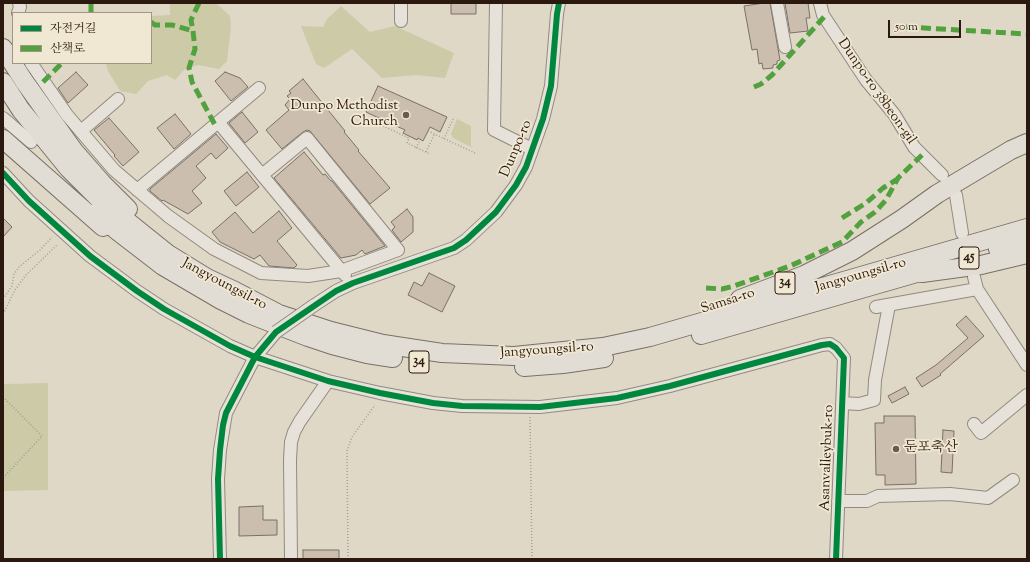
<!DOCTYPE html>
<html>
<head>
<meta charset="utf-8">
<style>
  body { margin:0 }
  #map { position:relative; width:1030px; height:562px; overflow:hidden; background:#e0d8c6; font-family:"Sorts Mill Goudy","Noto Serif KR",serif }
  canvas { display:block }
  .frame { position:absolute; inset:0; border:4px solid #2b180e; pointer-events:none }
  .legend { position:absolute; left:12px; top:12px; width:140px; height:52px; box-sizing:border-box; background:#f1e8d3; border:1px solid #a29584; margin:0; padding:5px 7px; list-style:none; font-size:12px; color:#2b180e }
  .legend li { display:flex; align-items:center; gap:8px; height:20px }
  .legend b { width:20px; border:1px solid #a29584 }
  .scale { position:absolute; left:888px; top:20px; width:73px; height:18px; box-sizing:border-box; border:2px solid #2b180e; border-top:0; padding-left:5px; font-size:12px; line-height:14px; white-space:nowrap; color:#2b180e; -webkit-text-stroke:3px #f1e8d3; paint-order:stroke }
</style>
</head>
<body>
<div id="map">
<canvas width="1030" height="562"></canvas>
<div class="frame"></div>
<ul class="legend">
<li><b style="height:5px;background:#00873e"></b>자전거길</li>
<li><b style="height:5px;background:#51a13e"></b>산책로</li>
</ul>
<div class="scale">50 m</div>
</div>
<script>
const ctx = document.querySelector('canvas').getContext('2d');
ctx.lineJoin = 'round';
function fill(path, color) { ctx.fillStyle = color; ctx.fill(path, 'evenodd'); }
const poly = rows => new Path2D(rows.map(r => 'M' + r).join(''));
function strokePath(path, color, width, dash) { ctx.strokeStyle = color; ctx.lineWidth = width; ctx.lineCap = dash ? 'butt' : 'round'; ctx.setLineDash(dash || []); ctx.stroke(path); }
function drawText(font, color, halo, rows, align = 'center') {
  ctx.font = font + ' "Sorts Mill Goudy","Noto Serif KR",serif'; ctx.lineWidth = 3.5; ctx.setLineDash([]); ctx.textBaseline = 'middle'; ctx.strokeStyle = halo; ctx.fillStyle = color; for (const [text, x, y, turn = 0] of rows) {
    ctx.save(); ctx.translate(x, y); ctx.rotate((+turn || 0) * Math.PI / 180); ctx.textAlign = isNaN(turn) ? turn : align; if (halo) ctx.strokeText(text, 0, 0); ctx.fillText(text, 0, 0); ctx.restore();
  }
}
const green = poly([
  [170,3,216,3,230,16,231,27,227,61,219,69,198,65,184,70,175,80,167,75,148,81,136,94,120,91,108,71,106,63,151,63,151,16,170,15],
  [341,6,370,32,395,26,454,53,445,78,416,75,382,78,352,49,324,68,316,64,301,26,323,27,327,19],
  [457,119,471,126,471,147,453,138,451,134],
  [48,383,48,490,3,491,3,384]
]);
const building = poly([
  [451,3,476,3,476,14,451,14,451,3],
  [764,3,770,3,780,60,777,61,777,64,773,65,773,68,763,69,762,63,759,64,757,49,752,50,744,6,764,3],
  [785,3,808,3,810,18,806,18,808,31,790,33,785,3],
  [76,72,88,85,68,103,58,88,76,72],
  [225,72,240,78,248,87,231,101,215,81,225,72],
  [303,79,345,131,344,132,359,150,358,151,390,188,370,204,310,131,307,130,303,132,282,149,266,130,289,110,285,105,290,99,287,96,291,93,289,91,303,79],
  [378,86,447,117,440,132,430,127,423,141,418,138,417,140,403,133,405,130,366,112,378,86],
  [242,112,258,132,245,143,229,123,242,112],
  [175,114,191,134,174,149,157,128,175,114],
  [109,118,139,152,123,166,114,156,115,155,94,130,109,118],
  [216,134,228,148,216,159,211,153,196,166,206,178,192,191,202,203,188,214,163,200,162,201,150,191,150,189,216,134],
  [304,152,323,175,325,174,331,181,332,181,385,246,365,254,362,250,356,255,341,258,274,178,304,152],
  [247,172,259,187,236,206,224,191,247,172],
  [407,209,413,217,413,232,401,242,392,230,395,227,391,222,407,209],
  [279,211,292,228,277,241,297,265,294,268,269,266,260,255,254,259,220,242,212,232,235,212,253,233,279,211],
  [3,218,12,227,3,237,3,218],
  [429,273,455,286,442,312,408,295,414,282,422,286,429,273],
  [966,316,984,336,940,374,941,375,922,387,916,378,936,365,968,338,956,325,966,316],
  [905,387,909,394,892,403,888,396,905,387],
  [884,416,915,416,916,484,885,485,885,475,876,475,875,423,884,423,884,416],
  [943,430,954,431,952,473,941,472,943,430],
  [263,506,263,520,277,520,277,535,239,536,239,507,263,506],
  [303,550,339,550,339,559,303,559,303,550]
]);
const path = poly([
  [364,117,409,138,407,143,430,154],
  [428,131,477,154],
  [444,139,454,117],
  [416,148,420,140],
  [426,152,434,135],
  [3,299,12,286,14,274,19,267,40,250,52,237],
  [3,314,15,290,26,275,58,244],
  [3,397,42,436,3,478],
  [530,417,532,559],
  [348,559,347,451,352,437,375,405]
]);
const minor = poly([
  [496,3,494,130,532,149],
  [777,3,785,47],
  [820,3,823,15,866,80,894,114,914,147,942,175],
  [18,13,20,7,19,3],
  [401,21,401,3],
  [31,63,67,115,114,170,168,216,214,249,261,273,308,276,341,271,398,250,307,138,262,175],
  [3,118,31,142],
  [218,122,345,275],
  [81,131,118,99],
  [3,173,29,201,90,256,137,291,164,309,230,346,255,357,328,381,380,393,433,403,462,406,540,407,617,398,670,386,822,345,830,344,836,348,844,358,836,559],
  [137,190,259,88],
  [956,195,962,233],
  [974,277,977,289,1027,365],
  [313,306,336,291,353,283,454,248,466,240,496,212,516,185,526,167,543,119,551,86,557,14,559,3],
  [876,307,977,289],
  [842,403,859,404,874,400,875,380,889,305],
  [974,424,981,433,1027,395],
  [838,501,867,501,878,496,950,494,988,498,1013,480],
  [220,559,218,479,220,450,226,413,255,357,276,332],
  [291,559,290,460,291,442,294,432,300,421,328,381]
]);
const highway = poly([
  [3,48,24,81,74,151,102,183,128,209],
  [3,82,21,110,69,169,97,197,168,254,207,278,235,291,279,314,331,331,383,344,442,353,514,356,603,347,650,337,1027,228],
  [3,139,103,227],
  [97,212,115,229,163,266,221,300,249,314,308,337,332,345,367,354,393,358],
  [998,249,1027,241],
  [922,273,981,265,1027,254],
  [740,299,804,275,852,251,902,219,937,194,1011,150,1027,143],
  [701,335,934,268],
  [524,367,563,364,604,358]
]);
const minorBridge = poly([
  [276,332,313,306]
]);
const quiet = poly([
  [91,3,91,13],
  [199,3,191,20,193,31,195,49,189,68,192,82,215,125],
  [151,22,155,25,172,25,193,31],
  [906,27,1027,34],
  [43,82,62,63],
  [754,87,761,84,772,75,824,17],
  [842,218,866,203,883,188,896,180],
  [706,288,722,289,734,286,790,266,842,242,861,222,875,212,886,200,898,178,922,155]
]);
const cycleway = poly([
  [3,173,29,201,90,256,137,291,164,309,230,346,255,357,328,381,380,393,433,403,462,406,540,407,617,398,670,386,822,345,830,344,836,348,844,358,836,559],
  [220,559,218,479,220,450,223,425,226,413,255,357,276,332,336,291,353,283,454,248,466,240,496,212,516,185,526,167,543,119,551,86,557,14,559,3]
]);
const markers = [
  [406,115,4,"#6a5b4e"],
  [896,449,4,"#6a5b4e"]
];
const shields = [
  [969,258,20],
  [785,283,20],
  [419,362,20]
];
const shieldNames = [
  ["45",969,258],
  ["34",785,283],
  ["34",419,362]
];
const streetNames = [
  ["Dunpo-ro 38beon-gil",876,92,55],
  ["Dunpo-ro",517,149,-67],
  ["Jangyoungsil-ro",861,276,-16],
  ["Jangyoungsil-ro",224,285,28],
  ["Samsa-ro",728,302,-18],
  ["Jangyoungsil-ro",547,351,-4],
  ["Asanvalleybuk-ro",828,458,-88]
];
const poiNames = [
  ["Dunpo Methodist",398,107],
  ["Church",398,123],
  ["둔포축산",904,449,"left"]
];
fill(green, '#cccaa7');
fill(building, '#cbbeaf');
strokePath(building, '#787066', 1);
strokePath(minor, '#918a7f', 14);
strokePath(highway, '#787066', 20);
strokePath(path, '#a39e96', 1.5, [1, 2]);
strokePath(minor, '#e6e2da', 12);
strokePath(highway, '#e2ddd4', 18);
strokePath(minorBridge, '#918a7f', 14, []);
strokePath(minorBridge, '#e6e2da', 12);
strokePath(quiet, '#51a13e', 5, [10, 5]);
strokePath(cycleway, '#00873e', 6);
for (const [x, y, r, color] of markers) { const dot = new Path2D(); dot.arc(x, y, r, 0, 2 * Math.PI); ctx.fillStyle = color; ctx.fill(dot); strokePath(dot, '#f1e8d3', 1.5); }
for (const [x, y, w] of shields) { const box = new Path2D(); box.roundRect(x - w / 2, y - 11, w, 22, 3); ctx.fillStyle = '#f1e8d3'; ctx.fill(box); strokePath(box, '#2b180e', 1); }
drawText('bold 13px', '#2b180e', null, shieldNames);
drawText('14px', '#2b180e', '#f1e8d3', streetNames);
drawText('14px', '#2b180e', '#f1e8d3', poiNames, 'right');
</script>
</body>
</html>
